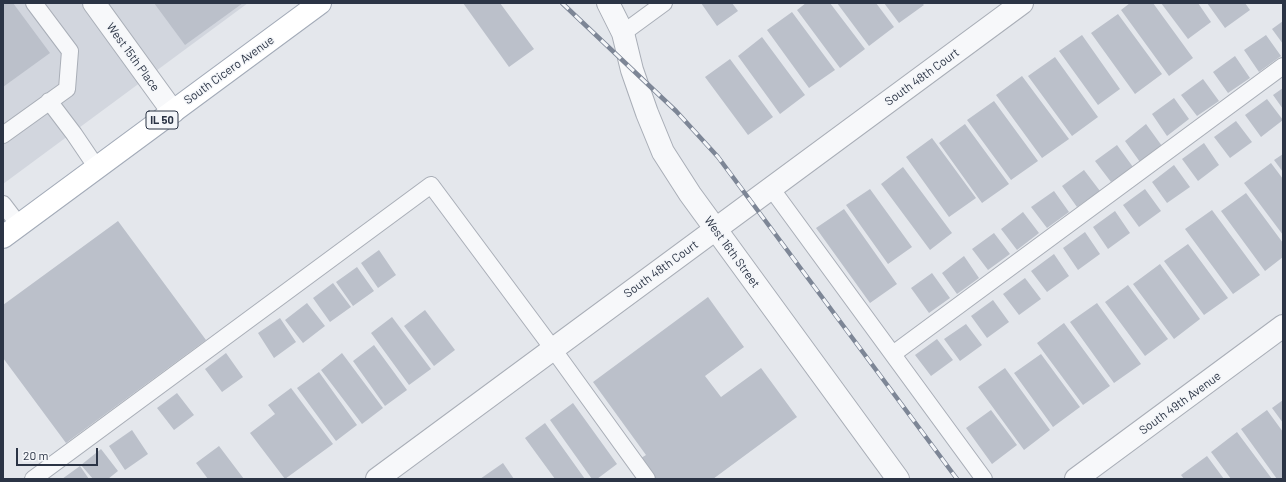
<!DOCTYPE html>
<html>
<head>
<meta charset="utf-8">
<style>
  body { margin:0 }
  #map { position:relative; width:1286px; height:482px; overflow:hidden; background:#e4e7ec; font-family:Barlow,sans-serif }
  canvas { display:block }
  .frame { position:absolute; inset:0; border:4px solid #2b3445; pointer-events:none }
  .scale { position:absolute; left:16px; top:448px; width:82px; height:18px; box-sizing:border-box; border:2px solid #2b3445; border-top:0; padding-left:5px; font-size:12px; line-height:14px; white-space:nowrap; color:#2b3445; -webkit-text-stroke:3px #f4f6f9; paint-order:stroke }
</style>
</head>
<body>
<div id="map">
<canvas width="1286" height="482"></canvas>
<div class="frame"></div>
<div class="scale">20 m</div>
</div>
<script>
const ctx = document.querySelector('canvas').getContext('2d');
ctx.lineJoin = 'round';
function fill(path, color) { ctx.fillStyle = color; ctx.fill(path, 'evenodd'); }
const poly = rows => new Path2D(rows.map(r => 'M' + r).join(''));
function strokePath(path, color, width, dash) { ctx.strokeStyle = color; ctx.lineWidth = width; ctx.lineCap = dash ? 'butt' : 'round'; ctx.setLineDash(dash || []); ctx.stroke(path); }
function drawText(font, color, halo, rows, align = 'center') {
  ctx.font = font + ' Barlow,sans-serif'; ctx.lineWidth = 3; ctx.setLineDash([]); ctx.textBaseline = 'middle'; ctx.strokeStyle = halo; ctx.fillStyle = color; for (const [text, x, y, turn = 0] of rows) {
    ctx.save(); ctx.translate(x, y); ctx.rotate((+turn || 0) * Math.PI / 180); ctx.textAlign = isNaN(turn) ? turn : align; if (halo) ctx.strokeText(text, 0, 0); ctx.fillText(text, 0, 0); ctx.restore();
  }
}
const built = poly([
  [3,3,248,3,3,184]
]);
const building = poly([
  [3,3,13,3,50,53,3,87],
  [154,3,243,3,185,45],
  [463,3,500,3,534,49,509,67],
  [701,3,732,3,738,11,717,26],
  [806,3,830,3,865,49,840,68,797,10],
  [837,3,876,3,894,27,869,46],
  [884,3,922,3,924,5,899,23],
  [1130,3,1153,3,1193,58,1169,76,1121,10],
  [1161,3,1198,3,1211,22,1188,39],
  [1207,3,1245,3,1250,10,1225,28],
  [792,12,835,70,809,88,767,30],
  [1118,14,1162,74,1135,94,1091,33],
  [1283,21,1283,44,1272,29],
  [1082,35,1120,89,1098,105,1059,51],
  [1266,35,1281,56,1259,72,1244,50],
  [762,37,805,95,780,114,738,56],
  [1235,56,1250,78,1228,93,1213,72],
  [1055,57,1098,117,1072,136,1028,76],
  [730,59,773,117,748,135,705,77],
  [1022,76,1069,139,1042,158,996,95],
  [1203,79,1219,101,1197,116,1181,95],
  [1283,88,1283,109,1273,95],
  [1174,98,1189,119,1167,136,1152,114],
  [1267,99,1283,120,1261,137,1245,115],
  [994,101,1038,161,1011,180,967,120],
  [1236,121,1252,142,1230,158,1214,137],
  [965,124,1009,184,982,203,939,143],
  [1146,124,1162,146,1140,162,1125,141],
  [932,138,976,198,949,217,906,157],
  [1204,143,1219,165,1198,181,1182,159],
  [1117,145,1133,167,1111,182,1095,161],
  [1283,154,1283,172,1274,160],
  [1271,163,1283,179,1283,235,1244,183],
  [1174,165,1190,187,1167,203,1152,182],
  [903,167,952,233,930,250,881,184],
  [1084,170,1100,191,1077,207,1062,186],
  [870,189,912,247,888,264,846,205],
  [1145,189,1161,211,1139,227,1123,205],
  [1054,191,1069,212,1047,228,1031,207],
  [1246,193,1283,243,1283,257,1265,271,1221,211],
  [844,209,897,284,870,303,816,228],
  [1212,210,1260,275,1233,294,1185,229],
  [1115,211,1130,233,1108,249,1093,227],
  [1023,212,1039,233,1017,250,1001,229],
  [118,221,206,340,66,443,3,358,3,305],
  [1085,232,1100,254,1078,270,1063,248],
  [994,233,1010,254,988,270,972,249],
  [1188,244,1228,298,1204,315,1164,261],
  [379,250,396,275,378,288,361,263],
  [1054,254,1069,276,1047,292,1031,271],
  [964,256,979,278,957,294,942,273],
  [1160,264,1200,319,1174,339,1133,284],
  [357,267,374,291,353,306,336,282],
  [932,273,950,298,929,313,911,288],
  [1025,278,1041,299,1019,315,1003,294],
  [333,283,351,307,330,322,313,298],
  [1128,285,1168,339,1145,356,1105,302],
  [708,297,744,347,705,376,721,397,761,368,797,417,713,479,656,479,641,458,646,455,593,382],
  [993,300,1009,322,987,338,971,316],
  [307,303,325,326,303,343,285,320],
  [1097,303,1141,364,1114,383,1070,322],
  [425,310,455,350,434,366,404,326],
  [392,317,431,369,409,385,371,333],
  [280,318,296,342,274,358,258,333],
  [1064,323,1110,386,1083,405,1037,343],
  [966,324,982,345,960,361,944,339],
  [937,339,953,360,931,376,915,355],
  [374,345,407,390,385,406,353,361],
  [226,353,243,377,222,392,205,369],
  [342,353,383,408,362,424,321,370],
  [1041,354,1080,407,1053,427,1014,373],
  [1005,368,1050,430,1024,450,978,387],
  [319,372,357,425,336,441,297,388],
  [291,388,333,444,285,479,250,433,275,414,268,405],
  [177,393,194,415,174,430,157,408],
  [1283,400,1283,423,1272,408],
  [573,403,617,464,597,479,592,479,550,420],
  [991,410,1017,445,992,464,966,428],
  [1267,410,1283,432,1283,479,1277,479,1241,429],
  [545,423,585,479,555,479,525,438],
  [132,430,148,454,125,470,109,446],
  [1237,432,1272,479,1231,479,1211,452],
  [219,446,244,479,208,479,196,463],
  [101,449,118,471,108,479,93,479,81,465],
  [1207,456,1224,479,1184,479,1181,475],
  [503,463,514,479,480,479],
  [80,466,89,479,62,479]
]);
const service = poly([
  [623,33,664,3],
  [49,101,74,134,97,168],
  [3,135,67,89,70,51,34,3],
  [771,188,984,479],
  [3,204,19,225],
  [893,354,1283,66],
  [33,479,431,185,553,349,647,479]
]);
const minor = poly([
  [94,3,173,112],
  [377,479,1022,3],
  [1076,479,1283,326]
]);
const tertiary = poly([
  [608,3,623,33,632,70,647,113,663,152,690,194,898,479]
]);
const primary = poly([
  [3,237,320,3]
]);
const rail = poly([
  [562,3,676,111,718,157,957,479]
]);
const shields = [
  [162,120,32]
];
const shieldNames = [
  ["IL 50",162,120]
];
const streetNames = [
  ["West 15th Place",133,57,54],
  ["South Cicero Avenue",229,70,-36],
  ["South 48th Court",922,77,-36],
  ["West 16th Street",732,252,54],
  ["South 48th Court",661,269,-36],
  ["South 49th Avenue",1180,403,-36]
];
fill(built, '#d2d6de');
fill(building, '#bbc0ca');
strokePath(service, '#a9aeb7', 18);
strokePath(minor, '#a9aeb7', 24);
strokePath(tertiary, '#a9aeb7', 24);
strokePath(primary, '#a3abb8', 24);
strokePath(service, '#f7f8fa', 16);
strokePath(minor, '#f7f8fa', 22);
strokePath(tertiary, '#f7f8fa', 22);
strokePath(primary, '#fff', 22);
strokePath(rail, '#7d8696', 4.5);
strokePath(rail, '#f4f6f9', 3, [9]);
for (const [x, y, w] of shields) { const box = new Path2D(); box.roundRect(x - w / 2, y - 9, w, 18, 3); ctx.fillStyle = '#f4f6f9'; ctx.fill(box); strokePath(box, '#2b3445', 1); }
drawText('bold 11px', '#2b3445', null, shieldNames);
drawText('12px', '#2b3445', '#f4f6f9', streetNames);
</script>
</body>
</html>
